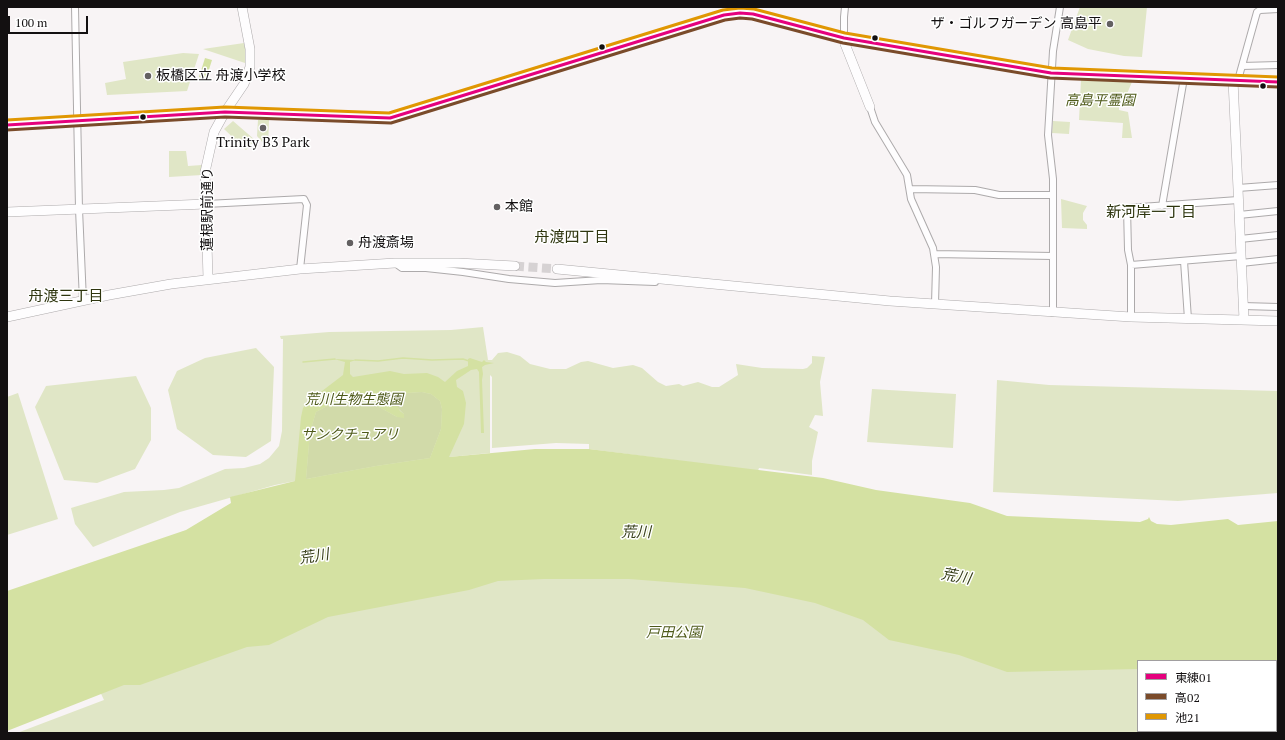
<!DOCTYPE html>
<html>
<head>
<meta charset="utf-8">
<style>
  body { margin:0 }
  #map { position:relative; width:1285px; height:740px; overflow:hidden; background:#f8f4f5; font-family:"PT Serif","Noto Sans JP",serif }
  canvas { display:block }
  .frame { position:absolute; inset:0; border:8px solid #131011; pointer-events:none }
  .legend { position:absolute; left:1137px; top:660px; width:140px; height:72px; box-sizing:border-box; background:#fff; border:1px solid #a19fa0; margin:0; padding:5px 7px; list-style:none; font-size:12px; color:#131011 }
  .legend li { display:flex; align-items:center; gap:8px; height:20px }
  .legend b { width:20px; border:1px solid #a19fa0 }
  .scale { position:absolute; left:8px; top:16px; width:80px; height:18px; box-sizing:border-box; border:2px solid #131011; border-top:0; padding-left:5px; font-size:12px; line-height:14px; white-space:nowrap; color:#131011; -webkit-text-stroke:3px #fff; paint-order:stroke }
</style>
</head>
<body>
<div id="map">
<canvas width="1285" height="740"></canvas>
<div class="frame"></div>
<ul class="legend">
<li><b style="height:5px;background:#e5007d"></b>東練01</li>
<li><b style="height:5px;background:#7a4b2a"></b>高02</li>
<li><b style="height:5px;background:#e09702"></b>池21</li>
</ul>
<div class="scale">100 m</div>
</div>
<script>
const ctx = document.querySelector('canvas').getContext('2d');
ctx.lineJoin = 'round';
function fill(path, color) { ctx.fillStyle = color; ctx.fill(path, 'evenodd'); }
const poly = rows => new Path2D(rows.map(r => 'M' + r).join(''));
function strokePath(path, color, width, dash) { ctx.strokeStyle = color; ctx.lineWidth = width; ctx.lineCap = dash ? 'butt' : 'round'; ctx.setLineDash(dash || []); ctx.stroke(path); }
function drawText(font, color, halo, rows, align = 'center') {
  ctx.font = font + ' "PT Serif","Noto Sans JP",serif'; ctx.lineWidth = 3; ctx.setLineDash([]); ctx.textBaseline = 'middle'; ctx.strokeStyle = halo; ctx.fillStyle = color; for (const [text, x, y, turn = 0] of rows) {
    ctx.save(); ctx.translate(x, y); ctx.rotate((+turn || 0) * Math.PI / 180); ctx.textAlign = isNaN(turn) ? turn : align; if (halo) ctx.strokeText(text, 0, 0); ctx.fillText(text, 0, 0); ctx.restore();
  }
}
const green = poly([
  [1080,7,1147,7,1142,57,1124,56,1088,49,1068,40],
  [244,43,246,52,245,63,203,49],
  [183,53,199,54,187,91,107,95,105,83,126,79,123,62],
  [1081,80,1132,82,1123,103,1119,103,1119,110,1128,112,1132,138,1122,138,1123,123,1079,120],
  [258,120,269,120,268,149,257,136],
  [233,121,255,140,246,150,224,129],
  [1053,121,1070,122,1069,134,1052,133],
  [169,151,186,151,188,166,202,165,202,175,169,177],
  [1061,199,1087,206,1083,213,1083,220,1087,225,1087,229,1062,228],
  [483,327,488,360,492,360,498,353,507,352,520,356,530,364,550,369,566,369,581,362,588,361,613,368,633,365,642,368,658,382,666,386,679,384,683,386,698,382,712,387,719,387,738,375,736,364,762,368,803,369,807,368,812,363,812,356,825,357,820,382,823,416,815,415,809,427,818,432,812,461,812,475,759,468,758,471,589,449,589,444,556,443,492,448,492,377,490,375,490,453,449,457,295,481,275,485,180,512,93,547,75,524,71,508,124,492,164,490,179,488,225,469,244,468,260,464,269,458,279,446,282,431,283,339,281,339,280,336,329,332,451,330],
  [256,348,274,367,271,441,246,457,213,455,177,429,168,390,177,371,205,358],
  [136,376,151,408,151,440,135,469,97,483,64,480,35,407,46,386],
  [997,380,1049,385,1278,391,1278,493,1178,501,993,492],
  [872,389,956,394,953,448,867,442],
  [18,393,58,519,7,535,7,397],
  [301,558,1278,594,1278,733,17,733,104,700,71,631],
  [1138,661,1276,661,1276,731,1138,731]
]);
const forest = poly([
  [422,392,431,394,440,401,442,409,441,429,430,458,376,466,306,479,310,432,316,412,329,405,342,400,354,399,365,401,379,407,397,417,404,414,397,407,395,402,397,397,407,393]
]);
const water = poly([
  [205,58,212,60,206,79,199,77],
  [470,358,482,362,484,360,486,362,494,363,485,365,482,367,483,374,482,380,484,433,481,433,479,372,477,369,471,370,456,380,457,387,463,391,466,403,464,424,449,457,535,449,589,449,823,478,876,490,970,503,1007,516,1140,522,1148,519,1149,517,1151,521,1157,524,1171,525,1228,519,1238,525,1278,521,1278,663,1276,663,1276,661,1138,661,1138,669,1007,672,959,655,889,640,863,620,815,603,745,588,629,579,544,579,498,581,469,590,328,617,269,645,247,647,140,685,124,685,7,731,7,591,186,530,231,503,230,497,295,481,301,417,303,408,309,401,343,375,345,362,334,359,356,360,350,362,350,374,353,377,390,371,404,374,427,373,438,377,445,382,457,371,468,366,468,359],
  [422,392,431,394,440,401,442,409,441,429,430,458,376,466,306,479,310,432,316,412,329,405,342,400,354,399,365,401,379,407,397,417,404,418,404,414,400,411,395,402,397,398,407,393]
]);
const stream = poly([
  [355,360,378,361,403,358,432,360,463,359,469,361],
  [303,362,335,359]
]);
const secondaryTunnel = poly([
  [515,266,557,269]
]);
const street = poly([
  [75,7,79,209,83,301],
  [844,38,844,17,845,7],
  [1242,66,1278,65],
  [1238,80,1257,12,1260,10,1278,9],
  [870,107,875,122,907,175,911,199,933,248,936,267,935,304],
  [1238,188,1278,185],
  [910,189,975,190,999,195,1053,195],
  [206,204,304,199,307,205,300,269],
  [1162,206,1184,78],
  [1239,215,1278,211],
  [1240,239,1278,235],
  [934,254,1053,256],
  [1184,261,1188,319],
  [395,263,402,268,426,268,463,272,509,279,555,283,601,280,655,282],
  [1241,263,1278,259],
  [1131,265,1241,256],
  [1243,306,1278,307],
  [1053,313,1053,179,1048,135,1053,51,1060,7],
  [1131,317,1131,265,1128,250,1127,208,1238,200]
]);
const secondary = poly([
  [844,38,845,44,870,107],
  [1233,80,1244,320],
  [7,125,225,112,390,118,724,15,740,13,753,14,844,38,1051,73,1278,82],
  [7,212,206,204],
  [557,269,890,301,1131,317,1278,321],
  [208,279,205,172,214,132,225,112,244,84,250,67,250,49,242,7],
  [7,317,109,295,171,284,300,269,395,263,458,263,515,266]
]);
const bus1 = poly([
  [7,125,225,112,390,118,724,15,740,13,753,14,844,38,1051,73,1278,82]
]);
const bus2 = poly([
  [7,130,225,117,391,123,725,20,740,18,752,19,843,43,1050,78,1278,87]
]);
const bus3 = poly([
  [7,120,225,107,389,113,723,10,740,8,754,9,845,33,1052,68,1278,77]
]);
const markers = [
  [1110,24,4,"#636061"],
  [875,38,3.5,"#131011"],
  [602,47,3.5,"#131011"],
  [148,76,4,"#636061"],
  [1263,86,3.5,"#131011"],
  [143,117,3.5,"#131011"],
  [263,128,4,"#636061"],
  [497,207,4,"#636061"],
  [350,243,4,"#636061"]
];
const poiNames = [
  ["ザ・ゴルフガーデン 高島平",1102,24,"right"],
  ["板橋区立 舟渡小学校",156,76],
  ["Trinity B3 Park",263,143,"center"],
  ["本館",505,207],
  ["舟渡斎場",358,243]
];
const parkNames = [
  ["高島平霊園",1100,101],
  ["荒川生物生態園",354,400],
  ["サンクチュアリ",350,435],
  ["戸田公園",674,633]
];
const streetNames = [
  ["蓮根駅前通り",208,209,-90]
];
const neighbourhoodNames = [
  ["新河岸一丁目",1151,213],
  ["舟渡四丁目",572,238],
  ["舟渡三丁目",66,297]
];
const waterNames = [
  ["荒川",636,533],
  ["荒川",314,557,-9],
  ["荒川",956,577,10]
];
fill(green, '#e0e6c6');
fill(forest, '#d1daa9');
fill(water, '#d4e1a2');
strokePath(stream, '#d4e1a2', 1.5);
strokePath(secondaryTunnel, '#d6d2d3', 9, [9, 4.5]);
strokePath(street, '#adaaab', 8);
strokePath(secondary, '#adaaab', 10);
strokePath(street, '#fefdfe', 6);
strokePath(secondary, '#fefdfe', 9);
strokePath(bus1, '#e5007d', 3);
strokePath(bus2, '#7a4b2a', 3);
strokePath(bus3, '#e09702', 3);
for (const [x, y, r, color] of markers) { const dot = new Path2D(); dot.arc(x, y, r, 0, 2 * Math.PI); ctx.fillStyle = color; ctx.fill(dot); strokePath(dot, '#fff', 1.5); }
drawText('14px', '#131011', '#fff', poiNames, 'left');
drawText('italic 14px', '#4e5a19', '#fff', parkNames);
drawText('14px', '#131011', '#fff', streetNames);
drawText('15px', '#2e350e', '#fff', neighbourhoodNames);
drawText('italic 15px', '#373f19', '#fff', waterNames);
</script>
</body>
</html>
